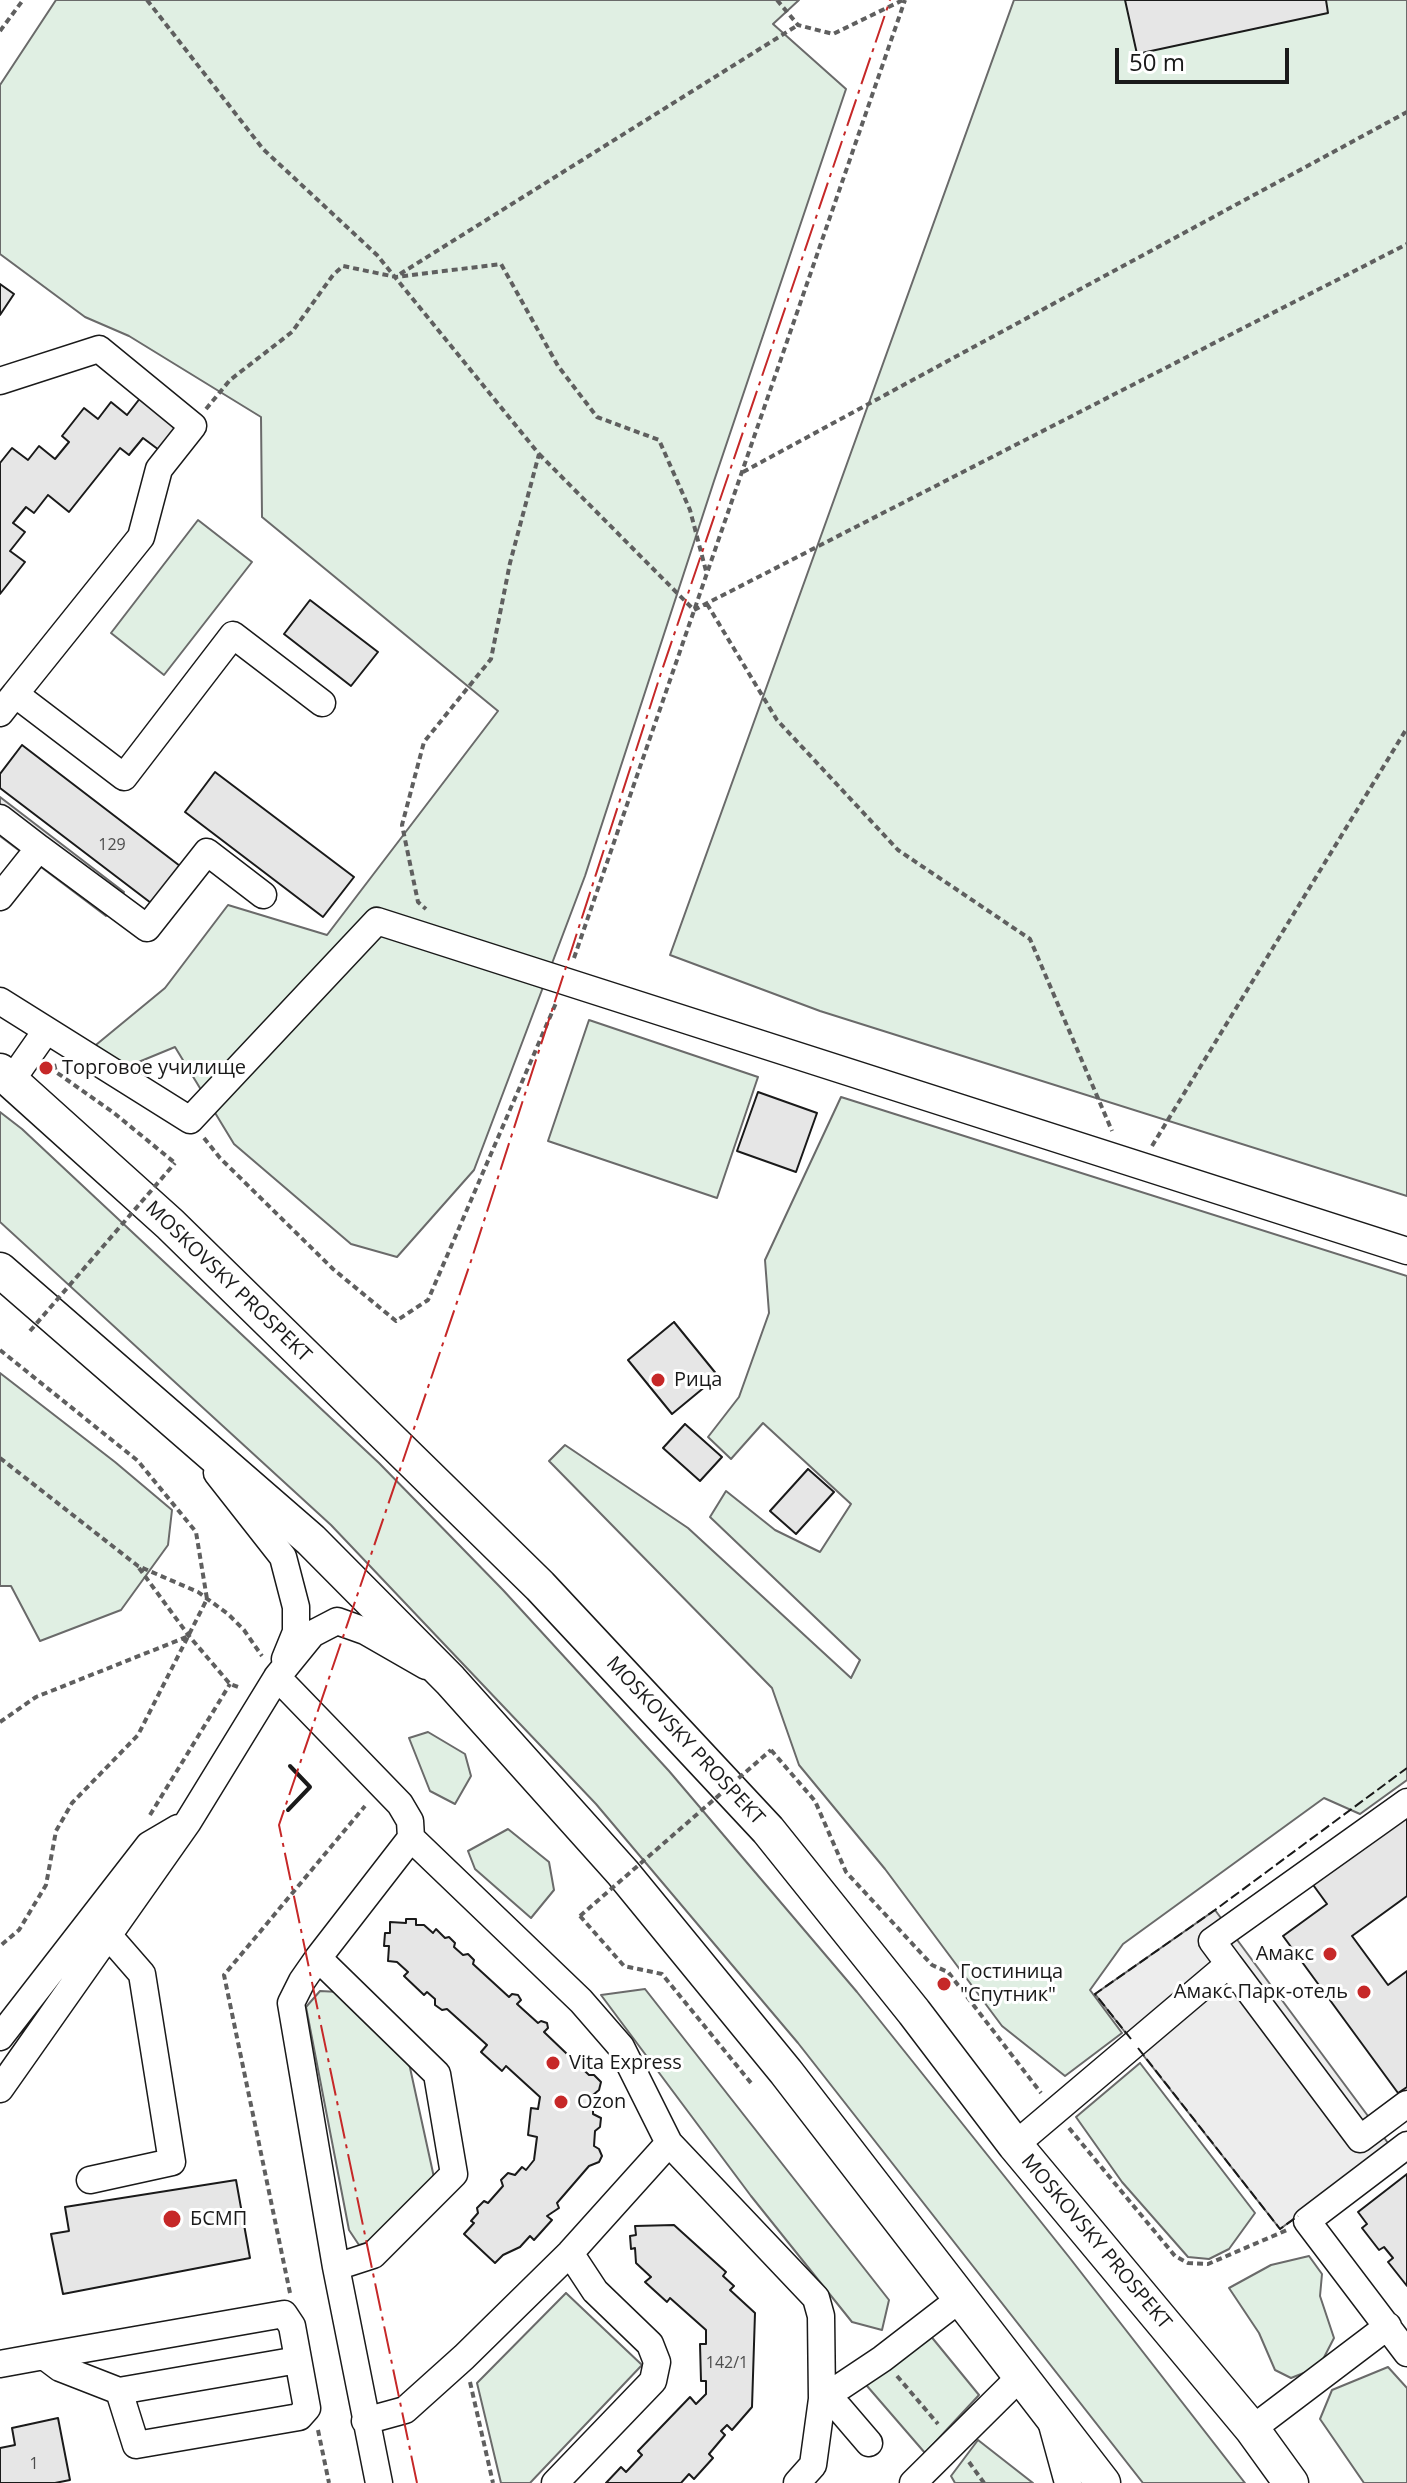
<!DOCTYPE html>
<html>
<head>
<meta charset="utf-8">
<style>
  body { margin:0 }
  #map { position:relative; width:1407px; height:2483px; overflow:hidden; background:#fff; font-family:"Open Sans",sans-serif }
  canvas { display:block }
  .scale { position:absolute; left:1115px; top:48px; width:174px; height:36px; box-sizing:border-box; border:4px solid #1a1a1a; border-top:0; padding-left:10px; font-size:24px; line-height:28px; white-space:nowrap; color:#1a1a1a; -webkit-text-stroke:6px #fff; paint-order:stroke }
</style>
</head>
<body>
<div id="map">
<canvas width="1407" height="2483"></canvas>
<div class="scale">50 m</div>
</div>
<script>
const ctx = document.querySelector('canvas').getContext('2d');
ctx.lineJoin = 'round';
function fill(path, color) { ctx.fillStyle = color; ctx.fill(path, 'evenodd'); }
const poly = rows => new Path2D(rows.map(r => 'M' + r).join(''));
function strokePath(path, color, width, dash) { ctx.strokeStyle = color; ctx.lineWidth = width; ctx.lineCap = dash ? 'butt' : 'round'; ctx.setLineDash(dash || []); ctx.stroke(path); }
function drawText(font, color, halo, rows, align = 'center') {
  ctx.font = font + ' "Open Sans",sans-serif'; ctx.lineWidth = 6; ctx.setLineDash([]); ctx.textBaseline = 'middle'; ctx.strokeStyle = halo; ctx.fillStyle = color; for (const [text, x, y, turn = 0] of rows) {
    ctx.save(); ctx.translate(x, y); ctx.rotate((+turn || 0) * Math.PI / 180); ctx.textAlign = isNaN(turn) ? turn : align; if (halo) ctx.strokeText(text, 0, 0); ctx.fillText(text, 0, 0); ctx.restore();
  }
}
const green = poly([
  [56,0,799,0,773,24,846,89,714,481,585,876,474,1170,397,1257,351,1244,234,1144,175,1047,124,1068,91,1049,165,988,228,905,327,935,498,711,262,517,261,417,129,336,85,317,0,254,0,85,56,0],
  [1014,0,1407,0,1407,1196,820,1011,670,955,1014,0],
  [198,520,252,562,164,675,111,633,198,520],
  [589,1020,758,1077,717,1198,548,1141,589,1020],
  [841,1097,1407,1276,1407,1780,1360,1814,1324,1798,1123,1944,1090,1990,1122,2033,1065,2076,1002,2026,885,1869,799,1765,772,1688,549,1461,565,1445,688,1528,851,1678,860,1660,710,1517,726,1491,775,1530,820,1552,851,1504,763,1423,731,1459,708,1437,739,1397,769,1313,765,1260,841,1097],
  [0,1112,22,1129,379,1463,503,1590,669,1771,857,1992,1069,2257,1245,2483,1143,2483,798,2043,596,1804,331,1525,0,1222,0,1112],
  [0,1373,115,1462,172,1510,168,1545,121,1610,40,1641,11,1586,0,1586,0,1373],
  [428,1732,465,1754,471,1776,455,1804,430,1791,409,1738,428,1732],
  [508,1829,549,1862,554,1890,531,1918,475,1869,468,1851,508,1829],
  [645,1989,889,2300,882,2330,852,2322,751,2196,601,1995,645,1989],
  [320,1991,339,1992,407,2054,435,2182,376,2240,359,2245,349,2230,306,2007,320,1991],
  [1140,2063,1255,2213,1229,2249,1209,2259,1188,2257,1122,2182,1076,2117,1140,2063],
  [1309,2256,1322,2274,1320,2296,1334,2338,1319,2367,1291,2378,1275,2370,1259,2333,1229,2288,1271,2265,1309,2256],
  [566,2293,642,2365,530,2483,501,2483,477,2383,566,2293],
  [925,2329,979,2395,925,2453,861,2379,925,2329],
  [1388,2367,1407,2388,1407,2483,1364,2483,1320,2419,1332,2390,1388,2367],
  [978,2440,1033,2483,955,2483,951,2476,978,2440]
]);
const parking = poly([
  [0,797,124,892,106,916,0,836,0,797],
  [1215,1910,1391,2147,1280,2229,1095,1994,1215,1910]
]);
const building = poly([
  [1125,0,1326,0,1328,13,1137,54,1125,0],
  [0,284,14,294,0,315,0,284],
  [141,397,178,426,159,450,143,438,129,455,120,448,69,512,48,495,34,513,26,507,13,523,25,532,10,551,25,562,0,594,0,463,12,448,28,460,39,446,55,459,69,442,62,436,84,408,98,419,111,402,127,415,141,397],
  [310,600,378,652,351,686,284,634,310,600],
  [22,745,180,866,151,903,0,788,0,774,22,745],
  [215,772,354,877,323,917,185,812,215,772],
  [758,1092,817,1113,796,1172,737,1151,758,1092],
  [674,1322,718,1376,672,1414,628,1360,674,1322],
  [685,1424,722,1457,700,1481,663,1448,685,1424],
  [808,1469,834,1492,796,1534,770,1511,808,1469],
  [1407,1812,1407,1896,1352,1936,1388,1985,1407,1971,1407,2087,1398,2093,1283,1936,1327,1904,1311,1882,1407,1812],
  [406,1919,416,1919,416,1925,424,1925,433,1933,436,1929,445,1938,449,1937,455,1943,454,1947,463,1955,468,1954,474,1960,473,1964,509,1997,512,1994,518,1995,521,2000,517,2004,538,2023,541,2021,547,2023,548,2028,544,2032,589,2075,594,2075,601,2082,599,2090,593,2095,593,2114,601,2118,600,2127,595,2131,594,2146,599,2149,602,2156,599,2162,589,2166,557,2203,559,2208,547,2216,552,2220,534,2240,530,2236,520,2247,503,2255,495,2263,464,2234,474,2223,471,2221,478,2213,477,2208,484,2201,488,2203,503,2186,501,2180,508,2173,515,2175,522,2167,526,2170,534,2160,537,2137,528,2135,531,2108,538,2109,540,2097,506,2066,502,2071,481,2052,487,2045,447,2009,442,2010,435,2005,435,1999,427,1992,424,1995,404,1976,408,1972,397,1962,388,1961,389,1946,384,1946,385,1933,390,1933,390,1922,406,1923,406,1919],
  [1407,2174,1407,2286,1388,2262,1393,2258,1384,2247,1379,2250,1362,2228,1367,2224,1358,2212,1407,2174],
  [236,2180,250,2258,63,2294,51,2234,69,2231,65,2207,236,2180],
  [674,2225,726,2272,723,2276,734,2286,730,2290,755,2313,752,2407,732,2430,727,2425,721,2431,725,2435,709,2454,713,2458,694,2479,689,2474,681,2483,606,2483,621,2467,626,2472,642,2455,638,2451,690,2397,696,2404,706,2394,706,2381,701,2381,700,2344,706,2344,706,2330,670,2298,667,2302,645,2282,651,2277,636,2263,635,2248,631,2249,630,2236,636,2235,635,2226,674,2225],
  [58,2418,70,2480,55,2483,0,2483,0,2448,15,2445,12,2428,58,2418]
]);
const path = poly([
  [147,0,263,149,377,255,539,454,510,563,491,659,424,742,402,825,418,902,426,909],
  [777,0,798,25,833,34,903,0],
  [0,31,23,0],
  [400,274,798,25],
  [206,409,230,380,292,332,333,275,343,266,396,277,501,264,558,366,597,417,659,440,690,510,706,571],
  [539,454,694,610,1407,244],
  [743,472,1407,112],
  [707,604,777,720,898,850,1030,939,1112,1131],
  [574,958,905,0],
  [54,1064,56,1072,114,1113,175,1163],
  [204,1138,220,1158,333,1269,396,1321,428,1300,556,1003],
  [1152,1146,1407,728],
  [0,1350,138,1461,196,1532,207,1599,138,1735,72,1803,56,1831,46,1885,19,1930,0,1946],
  [0,1458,138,1566,198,1592,228,1614,244,1630,262,1656],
  [139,1568,189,1636,230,1684,241,1688],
  [0,1722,36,1697,189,1636],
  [771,1750,815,1801,846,1872,932,1965,948,1972,1041,2093],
  [150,1815,230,1684],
  [580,1916,624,1966,662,1974,751,2083],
  [1069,2128,1175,2256,1188,2263,1208,2264,1287,2230],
  [290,2293,224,1975,365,1806],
  [897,2376,938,2424],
  [470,2382,493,2483],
  [318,2430,329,2483],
  [969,2462,984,2483]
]);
const minor = poly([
  [0,381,99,349,193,426,159,469,141,537,15,694],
  [0,713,15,694,124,777,233,635,322,703],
  [0,818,39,848],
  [0,897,39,848,147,928,207,852,263,895],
  [0,1001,190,1120,377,921,1407,1251],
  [11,1081,46,1031],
  [217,1473,283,1557,296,1607,296,1632,285,1659],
  [277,1677,400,1804,410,1821,411,1838,318,1958,302,1981,291,2003,336,2267,379,2483],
  [411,1838,581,2001,621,2047,669,2143,816,2298,821,2316,822,2399,813,2465,797,2483],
  [318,1958,437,2074,454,2174,373,2255,336,2267],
  [1229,1964,1212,1941,1407,1802],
  [0,2037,149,1845,178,1828],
  [0,2089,188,1822,277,1677,312,1634,337,1621,365,1631,426,1666],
  [1015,2145,1229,1964,1360,2139,1407,2104],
  [1407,2145,1307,2221,1407,2353],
  [90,2180,172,2162,142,1974,108,1935],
  [0,2364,44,2356,284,2314,292,2326,307,2408,299,2417,136,2445,119,2391,60,2368,44,2356],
  [119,2391,298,2360],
  [365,2421,405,2410,464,2357,570,2253,669,2143],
  [1051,2421,1068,2483],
  [1252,2429,1388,2326],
  [869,2443,839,2408,822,2399,882,2359,961,2298],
  [555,2483,653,2381,657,2362,650,2344,595,2291,570,2253],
  [913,2483,1020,2377]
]);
const major = poly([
  [0,1071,170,1224,540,1586,768,1830,914,2012,1015,2145,1252,2429,1291,2483],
  [0,1270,311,1540,450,1680,623,1873,786,2072,1103,2483]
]);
const pathBridge = poly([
  [30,1331,175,1163],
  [580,1916,771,1750]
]);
const fence = poly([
  [1131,2039,1095,1994,1215,1910,1407,1768],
  [1138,2048,1280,2229,1298,2216]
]);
const wall = poly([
  [288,1810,310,1787,290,1766]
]);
const power = poly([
  [417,2483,279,1825,471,1261,661,673,890,0]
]);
const markers = [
  [46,1068,8,"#c62828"],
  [658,1380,8,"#c62828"],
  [1330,1954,8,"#c62828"],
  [944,1984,8,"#c62828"],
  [1364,1992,8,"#c62828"],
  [553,2063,8,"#c62828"],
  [561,2102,8,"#c62828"],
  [172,2219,10,"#c62828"]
];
const numberNames = [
  ["129",112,845],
  ["142/1",727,2363],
  ["1",34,2464]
];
const poiNames = [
  ["Торговое училище",62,1068],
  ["Рица",674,1380],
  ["Амакс",1314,1954,"right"],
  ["Гостиница",960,1972],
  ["\"Спутник\"",960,1995],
  ["Амакс Парк-отель",1348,1992,"right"],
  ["Vita Express",569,2063],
  ["Ozon",577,2102],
  ["БСМП",190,2219]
];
const streetNames = [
  ["MOSKOVSKY PROSPEKT",228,1282,44],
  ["MOSKOVSKY PROSPEKT",685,1741,47],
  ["MOSKOVSKY PROSPEKT",1096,2242,50]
];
fill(green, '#e0efe3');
strokePath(green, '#6a6a6a', 2);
fill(parking, '#ededed');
strokePath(parking, '#6a6a6a', 2);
fill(building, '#e6e6e6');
strokePath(building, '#1a1a1a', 2);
strokePath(minor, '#1a1a1a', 29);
strokePath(major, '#1a1a1a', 37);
strokePath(path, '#5f5f5f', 4, [6, 4]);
strokePath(minor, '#fff', 26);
strokePath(major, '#fff', 34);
strokePath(pathBridge, '#5f5f5f', 4, [6, 4]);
strokePath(fence, '#1a1a1a', 2, [10, 4]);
strokePath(wall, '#1a1a1a', 4);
strokePath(power, '#c62828', 2, [28, 6, 4, 6]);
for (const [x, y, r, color] of markers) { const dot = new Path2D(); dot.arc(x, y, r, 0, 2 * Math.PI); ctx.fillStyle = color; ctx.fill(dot); strokePath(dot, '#fff', 3); }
drawText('16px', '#4d4d4d', null, numberNames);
drawText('20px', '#1a1a1a', '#fff', poiNames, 'left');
drawText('20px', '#1a1a1a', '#fff', streetNames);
</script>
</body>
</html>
